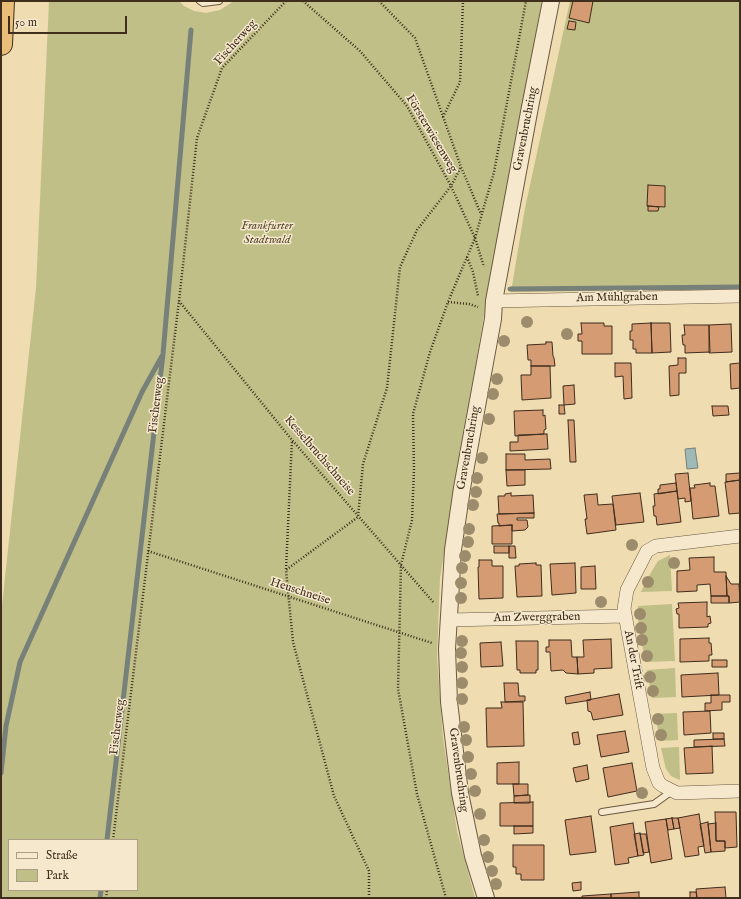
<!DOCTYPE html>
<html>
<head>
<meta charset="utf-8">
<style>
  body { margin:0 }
  #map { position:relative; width:741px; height:899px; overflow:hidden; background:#efdcb1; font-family:"IM FELL English",serif }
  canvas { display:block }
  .frame { position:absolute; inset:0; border:2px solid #3f2d1d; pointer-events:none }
  .legend { position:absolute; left:8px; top:839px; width:130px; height:52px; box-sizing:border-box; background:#f5e8cc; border:1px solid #ac9d86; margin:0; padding:5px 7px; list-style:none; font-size:12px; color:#3f2d1d }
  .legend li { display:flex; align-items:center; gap:8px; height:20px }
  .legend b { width:20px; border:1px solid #ac9d86 }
  .scale { position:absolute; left:8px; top:16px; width:119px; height:18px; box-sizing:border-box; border:2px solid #3f2d1d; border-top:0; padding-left:5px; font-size:12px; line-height:14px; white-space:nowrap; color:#3f2d1d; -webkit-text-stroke:3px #f5e8cc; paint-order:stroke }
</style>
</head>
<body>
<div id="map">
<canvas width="741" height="899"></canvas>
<div class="frame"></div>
<ul class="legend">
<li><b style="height:5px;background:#f5e8cc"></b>Straße</li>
<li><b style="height:11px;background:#bfbf87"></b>Park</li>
</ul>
<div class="scale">50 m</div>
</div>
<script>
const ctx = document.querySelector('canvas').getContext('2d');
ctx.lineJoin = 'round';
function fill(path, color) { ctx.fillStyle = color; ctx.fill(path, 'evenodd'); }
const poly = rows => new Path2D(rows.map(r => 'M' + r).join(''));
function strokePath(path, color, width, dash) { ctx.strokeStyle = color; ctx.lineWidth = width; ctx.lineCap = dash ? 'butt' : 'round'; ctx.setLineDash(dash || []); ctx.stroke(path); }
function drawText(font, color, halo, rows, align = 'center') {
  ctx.font = font + ' "IM FELL English",serif'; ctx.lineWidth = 3; ctx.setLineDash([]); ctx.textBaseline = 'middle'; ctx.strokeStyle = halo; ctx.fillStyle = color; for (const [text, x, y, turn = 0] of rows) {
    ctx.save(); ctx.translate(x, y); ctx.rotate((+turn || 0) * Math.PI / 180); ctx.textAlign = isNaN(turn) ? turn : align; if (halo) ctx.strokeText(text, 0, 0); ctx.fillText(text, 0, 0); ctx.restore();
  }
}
const green = poly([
  [49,1,179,1,184,6,194,11,206,13,220,10,234,1,542,1,487,297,440,578,437,657,443,738,457,831,475,898,1,898,1,615,36,288],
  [9,840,137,840,137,890,9,890],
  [570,1,740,1,740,289,511,292,525,208],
  [670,555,672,591,641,592,646,581,658,561],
  [672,604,675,661,645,662,638,619,638,606],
  [675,668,676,697,652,698,647,670],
  [677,713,678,740,660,741,655,714],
  [679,747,680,780,671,776,666,769,661,748]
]);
const water = poly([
  [695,448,698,468,687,469,685,449,695,448]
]);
const stream = poly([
  [510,289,740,287],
  [1,773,6,726,20,662,142,392,162,356],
  [107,840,163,354,191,30],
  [100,898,101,890]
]);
const building = poly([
  [573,1,593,1,589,23,569,18,573,1],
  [569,21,576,22,575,30,567,29,569,21],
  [648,185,665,186,665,207,647,206,648,185],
  [648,206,659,207,658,211,648,211,648,206],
  [581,323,604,323,604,326,612,326,612,354,582,354,582,341,578,341,578,334,582,334,581,323],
  [651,323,652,353,636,353,636,349,633,349,633,340,630,340,630,331,632,331,632,324,651,323],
  [651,323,670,323,671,352,652,353,651,323],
  [731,324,732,352,709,353,709,325,731,324],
  [684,325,709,325,710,352,685,353,685,345,683,345,682,335,685,335,684,325],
  [546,342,552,342,553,356,554,358,555,366,531,366,531,360,528,360,527,345,546,344,546,342],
  [678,358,686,358,686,373,679,373,679,395,670,396,669,366,678,365,678,358],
  [615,363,631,363,632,398,624,399,623,376,615,377,615,363],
  [740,363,740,388,731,389,730,364,740,363],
  [531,366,550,366,551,398,522,400,521,375,531,375,531,366],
  [574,385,575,404,564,405,563,386,574,385],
  [559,405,564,405,565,414,559,414,559,405],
  [712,406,728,406,729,415,713,416,712,406],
  [543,410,543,416,545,415,546,429,544,430,544,434,515,436,514,411,543,410],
  [568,420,574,420,576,462,570,462,568,420],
  [547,434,548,449,510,451,510,442,518,442,518,435,547,434],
  [506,454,525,454,525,460,550,459,551,469,506,470,506,454],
  [506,470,525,470,525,485,507,486,506,470],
  [688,473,691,501,685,502,685,498,678,499,675,474,688,473],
  [740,473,740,480,726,482,726,474,740,473],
  [740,480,740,513,729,514,725,482,740,480],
  [676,483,677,491,658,494,658,489,660,489,660,485,676,483],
  [710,483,710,486,715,486,719,516,693,519,690,488,695,488,694,485,710,483],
  [677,491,681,522,657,525,656,516,654,516,653,506,655,506,654,494,677,491],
  [511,493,511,496,533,495,534,513,499,514,498,496,505,496,505,494,511,493],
  [640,493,644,522,616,525,612,496,640,493],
  [597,494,598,505,613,504,616,530,587,534,585,519,587,519,584,495,597,494],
  [534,513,534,518,517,518,517,520,527,520,528,527,525,530,512,531,512,525,499,526,499,523,498,523,497,514,534,513],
  [512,525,512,544,492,544,492,526,512,525],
  [494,546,509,546,509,553,494,553,494,546],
  [509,546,515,546,516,558,509,558,509,546],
  [714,557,714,572,726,572,727,596,711,596,710,584,697,585,697,591,677,592,677,571,690,570,689,558,714,557],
  [479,560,492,560,492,566,503,566,503,598,479,599,478,567,479,567,479,560],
  [536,563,536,565,541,565,542,596,517,597,515,566,519,566,519,564,536,563],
  [575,563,576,593,552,595,550,564,575,563],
  [595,566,596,589,581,589,581,567,595,566],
  [726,576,731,584,739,584,740,602,729,603,729,596,727,596,726,576],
  [711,596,729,596,729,603,711,603,711,596],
  [707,602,707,617,710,616,711,623,708,624,708,627,679,628,679,614,677,614,676,609,679,608,678,603,707,602],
  [709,638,709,643,711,643,712,655,709,655,709,661,680,662,680,639,709,638],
  [611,639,612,668,594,669,594,673,578,674,577,657,584,657,583,640,611,639],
  [549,640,571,640,572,657,577,657,578,674,566,673,563,670,551,671,550,652,546,652,546,647,549,647,549,640],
  [516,641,538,641,538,670,536,670,536,673,520,673,520,670,517,670,516,641],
  [501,642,503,666,481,667,480,643,501,642],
  [712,660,727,660,727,667,712,667,712,660],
  [718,673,719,695,682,697,681,675,718,673],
  [504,683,518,683,519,696,525,696,525,701,505,702,504,683],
  [590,692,591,700,566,704,565,697,590,692],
  [619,694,623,715,593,720,591,712,588,711,587,700,619,694],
  [711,695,730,695,730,702,722,702,722,710,705,711,705,703,711,703,711,695],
  [501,702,523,702,524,746,487,747,486,708,502,708,501,702],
  [710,711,711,733,684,735,683,712,710,711],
  [625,731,629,752,601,757,597,735,625,731],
  [578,732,580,744,574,745,572,733,578,732],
  [713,733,724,733,724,739,713,739,713,733],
  [724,739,725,746,694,747,694,740,724,739],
  [712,746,713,773,686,774,684,748,712,746],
  [519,762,519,784,497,784,497,763,519,762],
  [632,763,637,791,608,797,603,768,632,763],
  [587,765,589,779,576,782,573,768,587,765],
  [513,784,528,784,528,795,514,796,513,784],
  [528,795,530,795,530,803,514,803,514,796,528,795],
  [533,802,533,826,500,826,500,803,533,802],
  [715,812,736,812,737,847,725,848,725,841,716,841,715,812],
  [699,814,704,846,698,847,699,855,685,857,678,818,699,814],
  [591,816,596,852,570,855,565,820,591,816],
  [672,818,678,818,680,828,674,829,672,818],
  [672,818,674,829,668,830,666,819,672,818],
  [666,819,672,859,651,863,645,822,666,819],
  [708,822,711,852,705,853,700,824,708,822],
  [633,823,638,856,628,858,629,863,615,865,610,827,633,823],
  [716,823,716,841,725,841,725,851,711,852,708,824,716,823],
  [514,826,533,826,533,833,514,834,514,826],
  [640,833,644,855,638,856,634,834,640,833],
  [640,834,646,834,649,852,643,853,640,834],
  [513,845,544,845,544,880,521,880,521,874,516,874,516,867,513,867,513,845],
  [581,882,581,890,573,891,572,883,581,882],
  [725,887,726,898,697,898,696,889,725,887],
  [639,892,639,898,611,898,611,894,639,892],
  [690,892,696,892,697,898,690,898,690,892],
  [611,894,611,898,582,898,582,896,611,894]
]);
const path = poly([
  [303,1,360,51,407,106,451,186,475,238,484,267],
  [379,1,415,38,461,167,481,214],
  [443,117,460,82,463,1],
  [467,257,473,272,478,296],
  [179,301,292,440,434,603],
  [448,302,469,304,478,307],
  [148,551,432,643],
  [286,569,292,440],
  [113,840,179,301,197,138,222,68,286,1],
  [106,898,107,890],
  [369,898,369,871,334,796,293,642,286,570,358,517,363,464,387,388,400,267,417,230,451,186,461,167],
  [446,898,417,794,398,689,401,565,412,520,414,470,413,414,430,352,448,302,475,238,494,172,526,1]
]);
const service = poly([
  [200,1,203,3,219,1],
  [602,812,654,804,672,791]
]);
const minor = poly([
  [494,301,740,296],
  [740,536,656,546,647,551,627,590,624,609,653,768,659,783,663,786,677,793,740,791],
  [449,620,625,616]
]);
const tertiary = poly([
  [486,898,473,856,460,793,449,702,447,649,453,550,462,488,493,319,494,301,530,107,551,1]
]);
const motorway = poly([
  [1,44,3,1]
]);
const trees = [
  [527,322],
  [567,334],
  [504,341],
  [497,379],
  [493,394],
  [489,419],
  [482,458],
  [477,478],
  [476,492],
  [473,505],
  [469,529],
  [468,542],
  [632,545],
  [465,556],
  [674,563],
  [462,568],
  [648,582],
  [461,583],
  [461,598],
  [601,602],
  [640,614],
  [641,628],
  [642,640],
  [462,641],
  [461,653],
  [647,656],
  [462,667],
  [650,677],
  [462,683],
  [653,691],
  [462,699],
  [658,719],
  [464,727],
  [661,735],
  [466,740],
  [468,757],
  [471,774],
  [475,791],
  [642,793],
  [480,814],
  [484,840],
  [488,857],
  [492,871],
  [496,884]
];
const streetNames = [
  ["Fischerweg",236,43,-48],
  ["Gravenbruchring",526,129,-79],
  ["Försterwiesenweg",431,134,59],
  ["Am Mühlgraben",617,298,-1],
  ["Fischerweg",157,405,-83],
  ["Gravenbruchring",469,448,-80],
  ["Kesselbruchschneise",319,456,49],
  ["Heuschneise",300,592,18],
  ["Am Zwerggraben",537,618,-1],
  ["An der Trift",633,660,79],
  ["Fischerweg",118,727,-83],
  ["Gravenbruchring",458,770,82]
];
const parkNames = [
  ["Frankfurter",267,227],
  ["Stadtwald",267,241]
];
fill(green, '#bfbf87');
fill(water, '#9eb9b6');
strokePath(water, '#788179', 1);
strokePath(stream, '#788179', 5);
fill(building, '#d59b72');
strokePath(building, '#3f2d1d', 1);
strokePath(service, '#6b5942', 8);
strokePath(minor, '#6b5942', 14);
strokePath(tertiary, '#6b5942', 18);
strokePath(motorway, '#3f2d1d', 24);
strokePath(path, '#3f2d1d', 2.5, [1, 2]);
strokePath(service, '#f5e8cc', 6);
strokePath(minor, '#f5e8cc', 13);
strokePath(tertiary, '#f5e8cc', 16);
strokePath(motorway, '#e8be78', 22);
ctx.fillStyle = '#9c8c6b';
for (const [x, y] of trees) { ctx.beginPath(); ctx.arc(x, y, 6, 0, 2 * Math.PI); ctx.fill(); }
drawText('12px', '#3f2d1d', '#f5e8cc', streetNames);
drawText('italic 12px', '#594a32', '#f5e8cc', parkNames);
</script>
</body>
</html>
